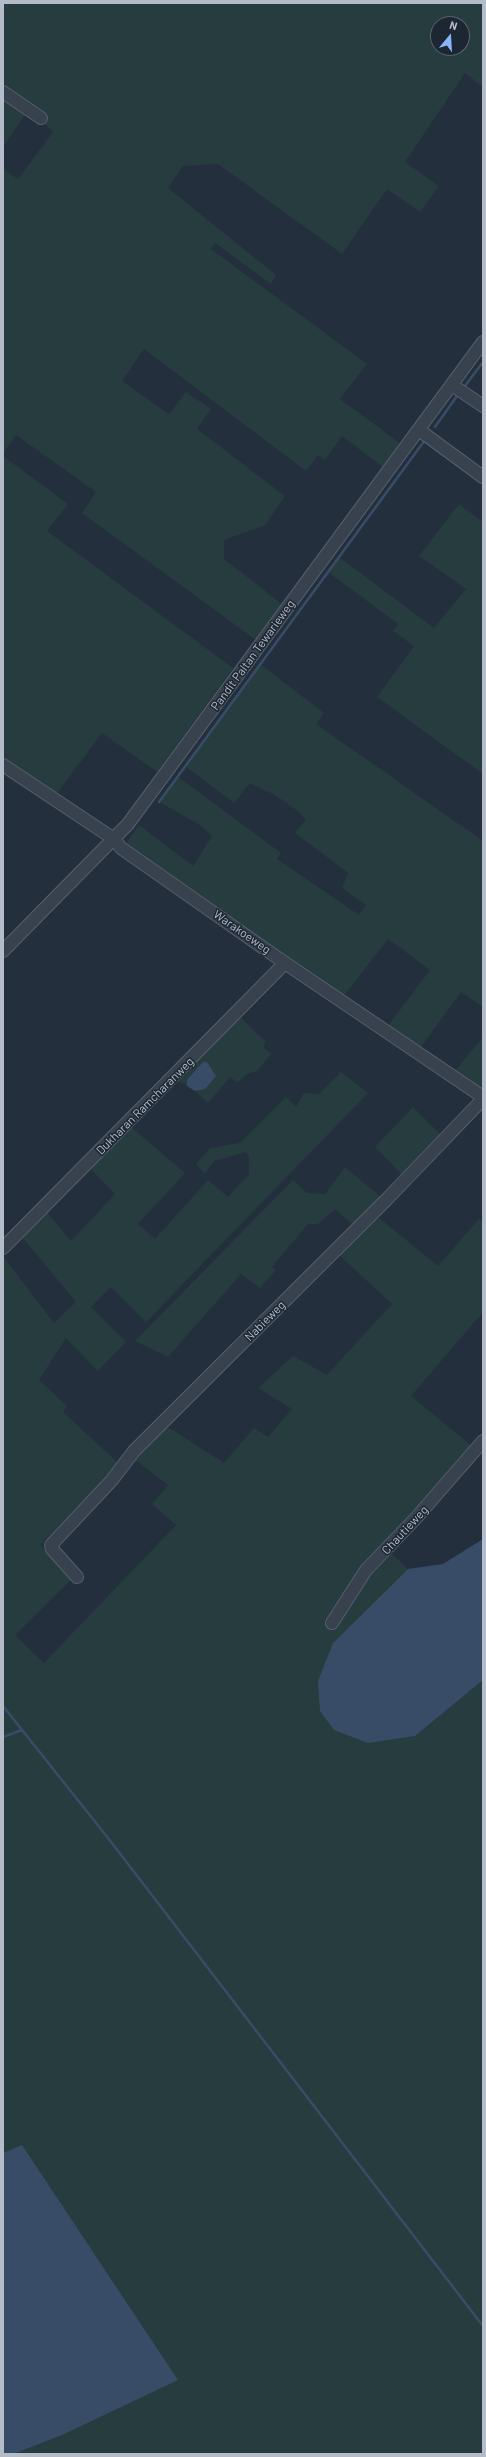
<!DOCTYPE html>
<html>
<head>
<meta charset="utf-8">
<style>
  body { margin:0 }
  #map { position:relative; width:486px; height:2457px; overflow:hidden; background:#242f3e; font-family:Barlow,sans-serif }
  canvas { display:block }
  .frame { position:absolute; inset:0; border:4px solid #b4bcc9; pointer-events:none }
  .north { position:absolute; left:430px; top:16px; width:40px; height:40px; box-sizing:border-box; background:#1d2633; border:1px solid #59626f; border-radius:50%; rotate:18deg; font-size:11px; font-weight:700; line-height:16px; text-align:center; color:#b4bcc9 }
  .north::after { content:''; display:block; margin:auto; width:14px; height:18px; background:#8ab4f8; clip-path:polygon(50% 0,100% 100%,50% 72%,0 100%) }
</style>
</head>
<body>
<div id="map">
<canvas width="486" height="2457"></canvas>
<div class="frame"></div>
<div class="north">N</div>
</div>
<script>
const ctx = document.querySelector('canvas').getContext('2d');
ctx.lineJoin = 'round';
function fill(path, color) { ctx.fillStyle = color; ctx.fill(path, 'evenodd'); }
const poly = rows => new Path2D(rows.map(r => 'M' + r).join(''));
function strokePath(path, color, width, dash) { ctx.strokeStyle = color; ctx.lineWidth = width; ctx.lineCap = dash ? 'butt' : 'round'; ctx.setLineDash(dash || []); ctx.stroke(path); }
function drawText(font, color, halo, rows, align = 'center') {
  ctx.font = font + ' Barlow,sans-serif'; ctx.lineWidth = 3; ctx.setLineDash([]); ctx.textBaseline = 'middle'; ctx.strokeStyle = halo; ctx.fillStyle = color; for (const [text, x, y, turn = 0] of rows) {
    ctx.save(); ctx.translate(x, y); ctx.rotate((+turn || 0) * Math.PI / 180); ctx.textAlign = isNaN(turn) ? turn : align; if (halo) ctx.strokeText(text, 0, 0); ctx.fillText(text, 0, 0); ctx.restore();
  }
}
const green = poly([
  [3,3,483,3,483,87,465,73,405,162,439,186,420,212,387,189,342,254,218,164,183,166,168,188,276,275,271,284,215,243,211,249,367,364,340,399,401,444,384,468,342,436,325,460,318,455,306,471,144,349,122,381,169,414,186,392,211,409,197,429,285,496,265,525,224,540,224,559,282,604,256,640,82,513,96,492,16,435,3,453,3,169,18,179,53,132,44,123,47,118,3,88],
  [438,24,462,24,462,48,438,48],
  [3,96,27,112,3,147],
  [3,456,68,504,47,531,233,668,157,772,102,733,55,796,3,761],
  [459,504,483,522,483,774,377,697,414,646,393,631,398,624,328,572,339,557,434,628,466,589,419,556],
  [260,664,324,713,316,724,483,841,483,1007,461,992,420,1048,388,1026,430,970,388,939,343,997,129,849,126,843,139,825,193,866,212,836,200,825,159,802,177,776,281,853,277,859,359,915,366,905,342,888,348,873,295,833,306,819,295,809,275,795,250,783,234,803,185,766],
  [239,1016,266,1042,263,1047,271,1054,257,1071,246,1074,238,1083,230,1077,208,1103,195,1091,205,1089,187,1080,187,1086,177,1080],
  [483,1037,483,1091,455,1071],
  [341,1072,368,1093,146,1322,111,1287,91,1307,126,1342,98,1371,66,1338,39,1380,67,1406,63,1412,119,1464,40,1545,73,1578,15,1635,44,1663,176,1525,152,1504,168,1485,134,1459,165,1425,224,1463,254,1428,268,1437,292,1409,258,1388,293,1356,327,1375,392,1304,339,1255,378,1217,438,1266,479,1219,483,1222,483,1312,411,1396,473,1447,362,1567,368,1571,389,1551,408,1569,333,1643,415,1736,483,1680,483,2454,7,2454,22,2146,3,2153,3,1256,54,1323,76,1302,21,1236,46,1211,71,1241,115,1194,90,1168,131,1127,185,1173,138,1224,155,1239,208,1180,228,1197,249,1174,249,1158,246,1152,214,1161,205,1174,196,1164,210,1148,240,1143,286,1097,296,1107,304,1093,319,1094],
  [413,1107,443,1137,404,1177,375,1147],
  [345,1167,382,1198,354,1226,335,1209,318,1224,308,1224,272,1267,276,1270,260,1288,241,1274,168,1357,135,1341,293,1180,307,1193,325,1194]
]);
const water = poly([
  [203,1062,207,1062,216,1076,205,1089,195,1091,187,1086,187,1080],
  [483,1539,483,1680,415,1736,368,1743,334,1730,320,1711,318,1681,333,1643,408,1569,443,1564],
  [22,2145,178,2380,62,2435,13,2454,3,2454,3,2153]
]);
const stream = poly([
  [465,386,483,362],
  [435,427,457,396],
  [159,802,425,440],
  [3,1706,108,1838,483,2326],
  [3,1737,22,1730]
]);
const minor = poly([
  [3,92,41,118],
  [452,385,483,406],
  [419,430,483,477],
  [3,765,114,839,121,848,285,963,483,1097],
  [3,951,128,824,483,342],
  [3,1248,285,963],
  [77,1577,52,1549,51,1545,112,1480,134,1451,387,1199,483,1099],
  [332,1623,366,1570,416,1518,483,1441]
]);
const streetNames = [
  ["Pandit Paltan Tewarieweg",253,655,-54],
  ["Warakoeweg",242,932,35],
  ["Dukharan Ramcharanweg",145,1106,-45],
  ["Nabieweg",265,1321,-45],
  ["Chautieweg",405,1530,-47]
];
fill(green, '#263c3f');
fill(water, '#394c67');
strokePath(stream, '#394c67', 2.5);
strokePath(minor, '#565f6c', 14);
strokePath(minor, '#38414e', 12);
drawText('12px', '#b4bcc9', '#1d2633', streetNames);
</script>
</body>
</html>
